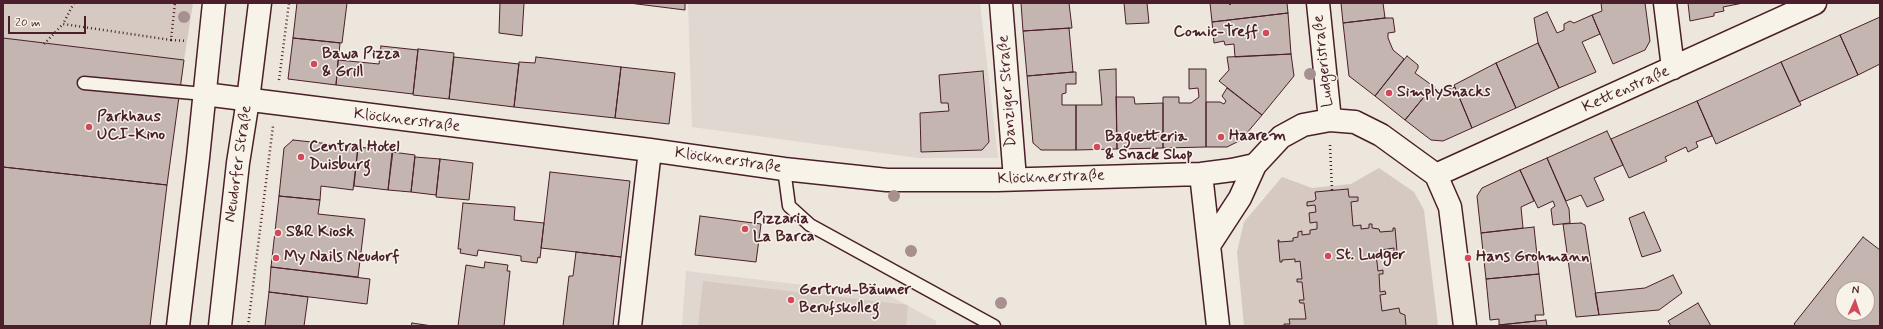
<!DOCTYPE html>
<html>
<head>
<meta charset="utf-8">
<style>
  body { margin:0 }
  #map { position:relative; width:1883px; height:329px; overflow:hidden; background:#ece6dd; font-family:Mynerve,sans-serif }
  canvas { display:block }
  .frame { position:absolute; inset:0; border:4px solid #4a1f2b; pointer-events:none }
  .north { position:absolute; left:1835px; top:281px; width:40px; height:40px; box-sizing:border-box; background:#f7f3e8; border:1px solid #b29e9c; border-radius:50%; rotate:3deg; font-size:11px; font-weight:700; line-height:16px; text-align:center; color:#4a1f2b }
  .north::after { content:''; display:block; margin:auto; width:14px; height:18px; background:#d1495b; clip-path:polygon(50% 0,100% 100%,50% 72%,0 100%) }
  .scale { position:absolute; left:8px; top:16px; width:78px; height:18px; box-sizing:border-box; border:2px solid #4a1f2b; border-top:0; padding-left:5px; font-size:12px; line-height:14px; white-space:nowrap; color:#4a1f2b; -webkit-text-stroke:3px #f7f3e8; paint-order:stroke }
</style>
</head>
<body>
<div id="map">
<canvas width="1883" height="329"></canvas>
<div class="frame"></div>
<div class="north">N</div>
<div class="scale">20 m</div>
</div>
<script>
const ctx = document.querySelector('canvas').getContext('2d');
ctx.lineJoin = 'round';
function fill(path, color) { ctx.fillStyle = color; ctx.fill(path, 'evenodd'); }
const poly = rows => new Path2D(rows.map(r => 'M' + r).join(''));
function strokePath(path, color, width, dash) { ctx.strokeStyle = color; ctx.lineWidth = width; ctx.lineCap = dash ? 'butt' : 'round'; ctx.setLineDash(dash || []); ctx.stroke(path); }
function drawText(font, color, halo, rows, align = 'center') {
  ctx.font = font + ' Mynerve,sans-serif'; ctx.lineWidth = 3; ctx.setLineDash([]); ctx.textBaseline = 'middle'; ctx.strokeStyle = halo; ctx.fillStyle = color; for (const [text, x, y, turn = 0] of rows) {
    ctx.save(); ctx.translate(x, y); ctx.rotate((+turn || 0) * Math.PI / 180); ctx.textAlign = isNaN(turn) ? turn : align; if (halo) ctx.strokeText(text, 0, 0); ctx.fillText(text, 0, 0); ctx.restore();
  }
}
const built = poly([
  [688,3,980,3,998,158,918,158,692,127],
  [686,271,888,295,936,321,936,326,682,326]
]);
const green = poly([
  [3,3,193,3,184,60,3,38],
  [1379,168,1414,192,1424,210,1438,326,1244,326,1237,252,1244,222,1282,177,1312,188,1351,184],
  [703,281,908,305,906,326,698,326]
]);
const building = poly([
  [297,3,347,3,342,43,293,38,297,3],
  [500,3,524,3,522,36,499,33,500,3],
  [629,3,685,3,685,10,629,3],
  [1021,3,1069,3,1072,28,1023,31,1021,3],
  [1124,3,1147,3,1149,23,1126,24,1124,3],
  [1210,3,1228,3,1230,5,1231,3,1287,3,1288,13,1212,22,1210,3],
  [1341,3,1383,3,1385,18,1343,23,1341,3],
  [1601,3,1645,3,1650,41,1645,50,1613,64,1592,15,1602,11,1601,3],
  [1688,3,1743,3,1723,7,1724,11,1714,13,1714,16,1690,21,1688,3],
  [1547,12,1557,33,1564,30,1564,24,1570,21,1574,23,1592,15,1600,34,1582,42,1596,72,1559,88,1538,43,1534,18,1547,12],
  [1288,13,1291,54,1235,57,1234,44,1225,45,1224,41,1214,43,1212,22,1288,13],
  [1880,17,1880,64,1858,75,1840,35,1880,17],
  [1385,18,1393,18,1395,32,1388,33,1388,38,1393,50,1404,59,1375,96,1349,76,1343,23,1385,18],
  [1069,28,1073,72,1027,76,1023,31,1069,28],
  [1840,35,1858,75,1799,102,1781,62,1840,35],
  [3,38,184,60,167,185,3,167,3,38],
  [293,38,340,43,336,85,288,79,293,38],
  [1538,43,1559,88,1516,108,1496,63,1538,43],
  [381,46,418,50,413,94,336,85,338,60,379,64,381,46],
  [418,49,454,53,449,99,413,95,418,49],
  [1291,54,1294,76,1262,115,1219,81,1229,70,1227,57,1291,54],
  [1407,56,1418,65,1418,68,1415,73,1433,86,1405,120,1375,96,1407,56],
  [454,57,519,64,514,107,449,99,454,57],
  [536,57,621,67,615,118,514,107,519,62,535,63,536,57],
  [1781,62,1801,105,1716,144,1697,101,1781,62],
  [1496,63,1516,108,1472,128,1454,85,1496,63],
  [621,67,675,73,669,124,615,118,621,67],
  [1116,69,1117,149,1076,150,1076,105,1102,105,1099,70,1116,69],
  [1189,69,1206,69,1206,147,1163,148,1163,97,1179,97,1179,103,1191,103,1199,97,1198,88,1189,89,1189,69],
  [983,71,989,142,982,150,921,152,920,113,949,111,948,103,941,103,939,75,983,71],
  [1073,72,1076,72,1076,84,1066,84,1066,93,1062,94,1062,105,1076,105,1076,150,1041,150,1033,143,1027,76,1073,72],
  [1433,86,1441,92,1455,87,1472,128,1443,141,1431,140,1405,120,1433,86],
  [1227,88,1262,115,1241,140,1227,147,1206,147,1206,102,1220,102,1224,104,1226,101,1222,96,1227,88],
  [1116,97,1134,97,1135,104,1163,103,1163,148,1117,149,1116,97],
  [1697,101,1712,136,1696,142,1698,147,1688,152,1686,147,1665,157,1667,161,1629,178,1611,139,1697,101],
  [1607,131,1623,165,1594,178,1604,200,1587,207,1581,195,1566,201,1547,158,1607,131],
  [293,140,358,147,353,190,321,186,320,200,279,196,284,148,293,140],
  [358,147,393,151,388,190,354,186,358,147],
  [392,152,415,155,411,192,388,190,392,152],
  [415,157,440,159,436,195,411,192,415,157],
  [1547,158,1569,209,1570,223,1553,225,1551,209,1555,206,1553,201,1538,208,1520,170,1547,158],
  [440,159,473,163,469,200,436,197,440,159],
  [3,167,167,185,150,326,3,326,3,167],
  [1520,170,1534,201,1521,207,1523,228,1481,233,1477,196,1482,188,1520,170],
  [550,172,630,181,621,257,541,248,550,172],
  [1348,189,1349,197,1358,197,1358,201,1351,202,1353,226,1361,225,1361,229,1369,228,1369,224,1372,224,1372,228,1379,229,1380,232,1393,231,1393,228,1395,228,1397,251,1394,251,1394,248,1381,250,1381,253,1376,254,1378,271,1383,270,1383,274,1379,274,1380,292,1385,291,1386,294,1380,295,1382,311,1399,308,1400,313,1405,315,1406,326,1284,326,1284,324,1290,324,1289,319,1306,319,1304,303,1300,303,1299,300,1304,300,1302,282,1297,282,1297,279,1302,279,1300,261,1295,262,1295,259,1282,260,1282,262,1280,262,1278,240,1279,240,1279,242,1293,241,1293,238,1298,237,1298,232,1302,231,1302,235,1310,234,1310,230,1317,229,1317,222,1310,223,1309,213,1316,212,1315,205,1307,206,1307,202,1314,201,1316,199,1315,192,1348,189],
  [279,196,320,200,318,214,365,219,358,277,271,267,279,196],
  [463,203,515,207,514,220,544,223,540,258,538,257,537,263,521,261,521,256,478,250,477,256,460,253,461,249,458,249,463,203],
  [1644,212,1661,251,1642,257,1629,218,1644,212],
  [700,216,761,224,756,262,695,255,700,216],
  [1581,223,1585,225,1599,315,1576,317,1563,224,1581,223],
  [1534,227,1539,274,1486,279,1481,233,1534,227],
  [1863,237,1880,250,1880,326,1796,326,1794,324,1863,237],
  [1843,289,1867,289,1867,313,1843,313,1843,289],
  [576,252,621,257,613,326,563,326,569,276,573,276,576,252],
  [485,262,508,265,507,271,510,271,504,326,458,326,466,265,484,268,485,262],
  [271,267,370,279,367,304,269,292,271,267],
  [1539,274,1544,315,1535,315,1536,321,1499,325,1499,319,1490,320,1486,279,1539,274],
  [1673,275,1682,293,1659,310,1599,315,1595,293,1645,288,1673,275],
  [269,292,308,297,304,326,265,326,269,292],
  [1698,303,1711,326,1671,326,1668,321,1698,303],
  [1546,320,1547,326,1500,326,1499,325,1546,320],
  [412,323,432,326,411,326,412,323]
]);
const path = poly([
  [74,3,63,24,171,40,175,3],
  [171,40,186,41],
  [44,44,63,24],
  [279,80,289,3],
  [1330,145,1332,190],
  [248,326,273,126]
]);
const lane = poly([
  [84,83,204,94],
  [784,169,789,206,810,225,994,326]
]);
const street = poly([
  [1001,3,1015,179],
  [1318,3,1330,120],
  [1665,3,1673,68],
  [204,94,650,150,784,169,887,180,997,180,1201,174,1232,170,1255,165],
  [1201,174,1218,326],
  [1436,175,1815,3],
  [1210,244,1240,198,1255,165,1281,137,1303,125,1330,120,1355,122,1381,135,1436,175,1450,207,1465,326],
  [630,326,650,150]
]);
const secondary = poly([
  [178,326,198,158,214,3],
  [220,326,238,163,248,100,260,3]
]);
const trees = [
  [184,17],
  [1310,74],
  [894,196],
  [911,251],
  [1001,303]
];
const markers = [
  [1266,33,4,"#d1495b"],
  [314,64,4,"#d1495b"],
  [1389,93,4,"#d1495b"],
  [89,127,4,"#d1495b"],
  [1221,137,4,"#d1495b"],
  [1097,147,4,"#d1495b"],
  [301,157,4,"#d1495b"],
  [745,229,4,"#d1495b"],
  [278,233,4,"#d1495b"],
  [1328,256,4,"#d1495b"],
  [276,258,4,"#d1495b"],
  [1468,258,4,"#d1495b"],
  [791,300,4,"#d1495b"]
];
const poiNames = [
  ["Comic-Treff",1258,33,"right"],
  ["Bawa Pizza",322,55],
  ["& Grill",322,73],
  ["SimplySnacks",1397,93],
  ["Parkhaus",97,118],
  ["UCI-Kino",97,136],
  ["Haarem",1229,137],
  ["Baguetteria",1105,138],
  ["& Snack Shop",1105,156],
  ["Central Hotel",309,148],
  ["Duisburg",309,166],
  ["Pizzaria",753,220],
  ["La Barca",753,238],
  ["S&R Kiosk",286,233],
  ["St. Ludger",1336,256],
  ["My Nails Neudorf",284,258],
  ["Hans Grohmann",1476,258],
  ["Gertrud-Bäumer",799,291],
  ["Berufskolleg",799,309]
];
const streetNames = [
  ["Ludgeristraße",1324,61,-96],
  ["Kettenstraße",1626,90,-24],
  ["Danziger Straße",1008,91,-94],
  ["Klöcknerstraße",407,121,7],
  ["Klöcknerstraße",728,161,8],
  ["Neudorfer Straße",239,164,-82],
  ["Klöcknerstraße",1051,178,-2]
];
fill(built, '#e0d7d0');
fill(green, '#d5c9c2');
fill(building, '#c4b5b0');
strokePath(building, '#4a1f2b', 1);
strokePath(lane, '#4a1f2b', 15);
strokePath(street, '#4a1f2b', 25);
strokePath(secondary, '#4a1f2b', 25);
strokePath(path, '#4a1f2b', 2.5, [1, 3]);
strokePath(lane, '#f7f3e8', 12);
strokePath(street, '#f7f3e8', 22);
strokePath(secondary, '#f7f3e8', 22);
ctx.fillStyle = '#a69090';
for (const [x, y] of trees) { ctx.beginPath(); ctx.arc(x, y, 6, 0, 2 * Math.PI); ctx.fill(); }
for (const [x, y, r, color] of markers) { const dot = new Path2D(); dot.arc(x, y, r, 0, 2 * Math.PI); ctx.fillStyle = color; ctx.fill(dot); strokePath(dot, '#f7f3e8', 1.5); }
drawText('bold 16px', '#4a1f2b', '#f7f3e8', poiNames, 'left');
drawText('16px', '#4a1f2b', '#f7f3e8', streetNames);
</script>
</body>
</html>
